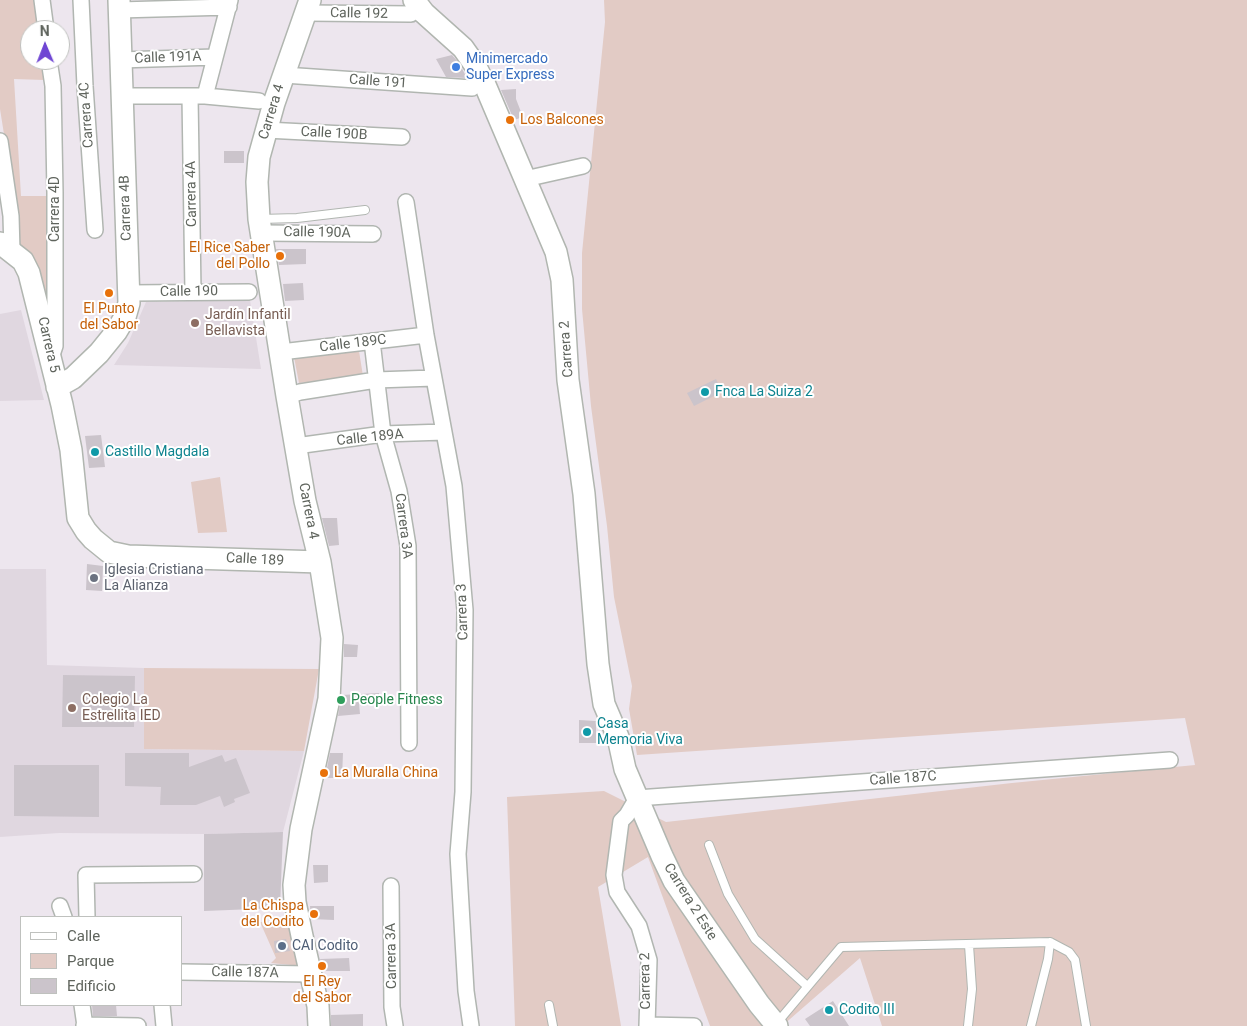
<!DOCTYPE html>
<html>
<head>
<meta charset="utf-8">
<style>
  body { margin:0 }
  #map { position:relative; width:1247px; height:1026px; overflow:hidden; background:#ede6ee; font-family:Roboto,sans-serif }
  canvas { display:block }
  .legend { position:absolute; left:20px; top:916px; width:162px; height:90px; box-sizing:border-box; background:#fff; border:1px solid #bfc1be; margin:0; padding:6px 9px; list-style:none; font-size:15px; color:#5f645d }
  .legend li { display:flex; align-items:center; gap:10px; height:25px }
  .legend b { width:25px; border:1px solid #bfc1be }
  .north { position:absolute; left:20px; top:20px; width:50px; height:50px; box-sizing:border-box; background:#fff; border:1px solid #bfc1be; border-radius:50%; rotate:359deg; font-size:14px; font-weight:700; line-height:20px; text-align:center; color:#5f645d }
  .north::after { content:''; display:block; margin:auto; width:18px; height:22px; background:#6f46d3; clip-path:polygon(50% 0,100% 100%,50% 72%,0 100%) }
</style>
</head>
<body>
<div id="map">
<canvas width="1247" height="1026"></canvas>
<ul class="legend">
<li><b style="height:6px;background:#fff"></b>Calle</li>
<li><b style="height:14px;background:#e2cbc5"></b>Parque</li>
<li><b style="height:14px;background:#cbc4cb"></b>Edificio</li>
</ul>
<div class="north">N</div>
</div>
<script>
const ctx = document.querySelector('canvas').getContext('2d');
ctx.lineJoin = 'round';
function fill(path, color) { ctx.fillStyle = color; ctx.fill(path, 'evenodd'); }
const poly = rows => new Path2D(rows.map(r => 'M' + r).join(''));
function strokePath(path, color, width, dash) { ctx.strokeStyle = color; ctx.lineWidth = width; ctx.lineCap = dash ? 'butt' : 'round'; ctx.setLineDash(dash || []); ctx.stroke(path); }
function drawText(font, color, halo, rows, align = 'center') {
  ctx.font = font + ' Roboto,sans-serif'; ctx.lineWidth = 4; ctx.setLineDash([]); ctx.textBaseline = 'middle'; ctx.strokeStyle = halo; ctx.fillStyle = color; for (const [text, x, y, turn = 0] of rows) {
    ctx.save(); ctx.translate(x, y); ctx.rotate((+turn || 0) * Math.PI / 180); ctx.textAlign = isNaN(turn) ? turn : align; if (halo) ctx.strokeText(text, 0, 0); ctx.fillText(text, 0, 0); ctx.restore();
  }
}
const education = poly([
  [250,300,261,369,114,365,128,343,146,302],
  [21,310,44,400,0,401,0,314],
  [0,569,46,569,47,665,144,668,144,749,304,751,283,832,204,834,59,833,0,837]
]);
const green = poly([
  [0,0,34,0,38,30,30,30,30,60,41,60,44,80,14,79,21,196,46,196,49,313,18,249,17,216,0,109],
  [604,0,1247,0,1247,1026,882,1026,860,958,782,1026,710,1026,648,857,598,887,621,1026,515,1026,507,797,604,791,666,822,1012,783,1195,765,1185,718,637,755,629,709,632,686,614,597,607,526,591,406,582,309,582,253,605,22],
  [359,351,363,376,299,383,294,357],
  [220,477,227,532,198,533,191,482],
  [144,668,319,669,304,751,144,749],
  [289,921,302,966,271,963,276,958,260,922]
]);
const building = poly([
  [452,55,459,63,467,78,446,77,436,59],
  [516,89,516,99,523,117,514,120,501,90],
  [224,151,244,151,244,163,224,163],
  [276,249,306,249,306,264,279,265],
  [303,283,304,300,285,301,283,284],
  [716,379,722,392,694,406,687,393],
  [101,435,105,467,89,468,85,436],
  [322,518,337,518,339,545,329,546],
  [87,564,103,566,102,591,86,590],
  [344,644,358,645,357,657,344,657],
  [63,675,135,676,134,727,62,727],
  [379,693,380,701,359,703,360,714,338,716,342,695],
  [579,720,596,721,596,743,579,743],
  [125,753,189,753,189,767,222,755,225,762,236,758,250,793,234,799,235,802,224,807,220,796,196,805,160,805,161,787,125,786],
  [330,753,343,753,342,778,325,778],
  [14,765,99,765,99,817,14,816],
  [283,832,280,908,204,911,204,834],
  [313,865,328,865,328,882,314,883],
  [310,906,334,906,334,920,311,919],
  [286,939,290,951,275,953,274,941],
  [349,958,350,971,323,971,320,959],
  [833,1001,849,1026,810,1026,805,1019],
  [92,1005,116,1005,117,1016,93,1016],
  [363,1014,363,1026,331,1026,331,1015]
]);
const lane = poly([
  [260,219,297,218,365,210],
  [709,845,728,894,755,939,807,986],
  [549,1005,553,1026],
  [776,1024,841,947,1050,942,1069,952,1075,960,1086,1026],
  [968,1026,972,989,969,945],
  [1031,1026,1048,959,1050,942]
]);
const street = poly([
  [42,0,46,30],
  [81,0,85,86,95,230],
  [119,10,229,7],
  [306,13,411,14],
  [49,60,53,86,55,193,55,346,53,352],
  [120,60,215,57],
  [284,75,472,88],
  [121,96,205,96,259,101],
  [190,96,193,292],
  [205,96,230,0],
  [266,130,402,137],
  [0,141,11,216,12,251],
  [525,179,583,166],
  [406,202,426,335,454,486,465,610,463,792,458,854,466,991,471,1026],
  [262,233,373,234],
  [130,293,249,292],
  [372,341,383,434,399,491,408,546,409,743],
  [281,352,426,335],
  [287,396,300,392,376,380,434,378],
  [296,446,383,434,444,432],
  [391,886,392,1007,395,1026],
  [60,906,64,917],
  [87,917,86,875,194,874],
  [181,972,310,974],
  [82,1005,85,1026],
  [162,1005,164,1026],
  [84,1025,138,1026],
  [647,1025,694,1026],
  [647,1026,649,960,639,926,617,892,614,875,621,821,627,815,637,798,1170,760]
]);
const secondary = poly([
  [310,0,274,103,259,157,257,182,259,219,287,396,305,501,320,562,332,638,329,699,301,829,294,885,295,902,302,936,318,1006,319,1026],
  [414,0,424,13,463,48,475,65,485,85,556,252,562,280,568,380,584,494,598,664,604,704,618,737,625,769,662,856,674,881,759,1004,777,1026],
  [0,243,23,261,29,273,62,405,71,450,78,518,86,531,93,539,109,552,128,556,320,562],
  [57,387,73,378,99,353,116,332,125,317,129,303,119,0]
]);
const markers = [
  [456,67,5,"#3f7fe0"],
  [510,120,5,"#e8710a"],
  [280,256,5,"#e8710a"],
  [109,293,5,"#e8710a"],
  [195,323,5,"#8d6e63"],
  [705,392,5,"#0f9aa8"],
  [95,452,5,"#0f9aa8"],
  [94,578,5,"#6b7280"],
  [341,700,5,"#2e9e5b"],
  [72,708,5,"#8d6e63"],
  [587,732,5,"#0f9aa8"],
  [324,773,5,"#e8710a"],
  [314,914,5,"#e8710a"],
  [282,946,5,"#5c6f8a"],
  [322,966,5,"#e8710a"],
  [829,1010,5,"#0f9aa8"]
];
const streetNames = [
  ["Calle 192",359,14,1],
  ["Calle 191A",168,58,-2],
  ["Calle 191",378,82,4],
  ["Carrera 4",272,112,-73],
  ["Carrera 4C",87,115,-94],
  ["Calle 190B",334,134,3],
  ["Carrera 4A",192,194,-91],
  ["Carrera 4B",126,208,-92],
  ["Carrera 4D",55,209,-90],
  ["Calle 190A",317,233,1],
  ["Calle 190",189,292,-1],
  ["Calle 189C",353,344,-7],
  ["Carrera 5",48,345,77],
  ["Carrera 2",567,349,-94],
  ["Calle 189A",370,438,-6],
  ["Carrera 4",308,511,79],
  ["Carrera 3A",403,526,83],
  ["Calle 189",255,560,3],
  ["Carrera 3",463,612,-92],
  ["Calle 187C",903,779,-4],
  ["Carrera 2 Este",690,902,58],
  ["Carrera 3A",392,956,-91],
  ["Calle 187A",245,973,1],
  ["Carrera 2",646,981,-91]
];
const shopNames = [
  ["Minimercado",466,59],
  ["Super Express",466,75]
];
const foodNames = [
  ["Los Balcones",520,120],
  ["El Rice Saber",270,248,"right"],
  ["del Pollo",270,264,"right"],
  ["El Punto",109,309,"center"],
  ["del Sabor",109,325,"center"],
  ["La Muralla China",334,773],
  ["La Chispa",304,906,"right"],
  ["del Codito",304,922,"right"],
  ["El Rey",322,982,"center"],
  ["del Sabor",322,998,"center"]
];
const educationNames = [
  ["Jardín Infantil",205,315],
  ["Bellavista",205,331],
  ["Colegio La",82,700],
  ["Estrellita IED",82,716]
];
const cultureNames = [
  ["Fnca La Suiza 2",715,392],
  ["Castillo Magdala",105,452],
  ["Casa",597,724],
  ["Memoria Viva",597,740],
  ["Codito III",839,1010]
];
const worshipNames = [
  ["Iglesia Cristiana",104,570],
  ["La Alianza",104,586]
];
const leisureNames = [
  ["People Fitness",351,700]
];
const serviceNames = [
  ["CAI Codito",292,946]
];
fill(education, '#e0d7e0');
fill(green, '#e2cbc5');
fill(building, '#cbc4cb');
strokePath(lane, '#b1b6b1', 10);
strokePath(street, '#b1b6b1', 18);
strokePath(secondary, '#b1b6b0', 24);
strokePath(lane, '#fff', 8);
strokePath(street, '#fff', 15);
strokePath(secondary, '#fff', 21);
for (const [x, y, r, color] of markers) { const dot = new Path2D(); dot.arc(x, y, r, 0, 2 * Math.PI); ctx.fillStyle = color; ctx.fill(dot); strokePath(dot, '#fff', 2); }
drawText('14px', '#5f645d', '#fff', streetNames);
drawText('14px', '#366cbe', '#fff', shopNames, 'left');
drawText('14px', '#c56008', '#fff', foodNames, 'left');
drawText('14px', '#785e54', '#fff', educationNames, 'left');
drawText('14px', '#0d838f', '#fff', cultureNames, 'left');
drawText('14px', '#5b616d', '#fff', worshipNames, 'left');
drawText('14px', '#27864d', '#fff', leisureNames, 'left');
drawText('14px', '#4e5e75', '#fff', serviceNames, 'left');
</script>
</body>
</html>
